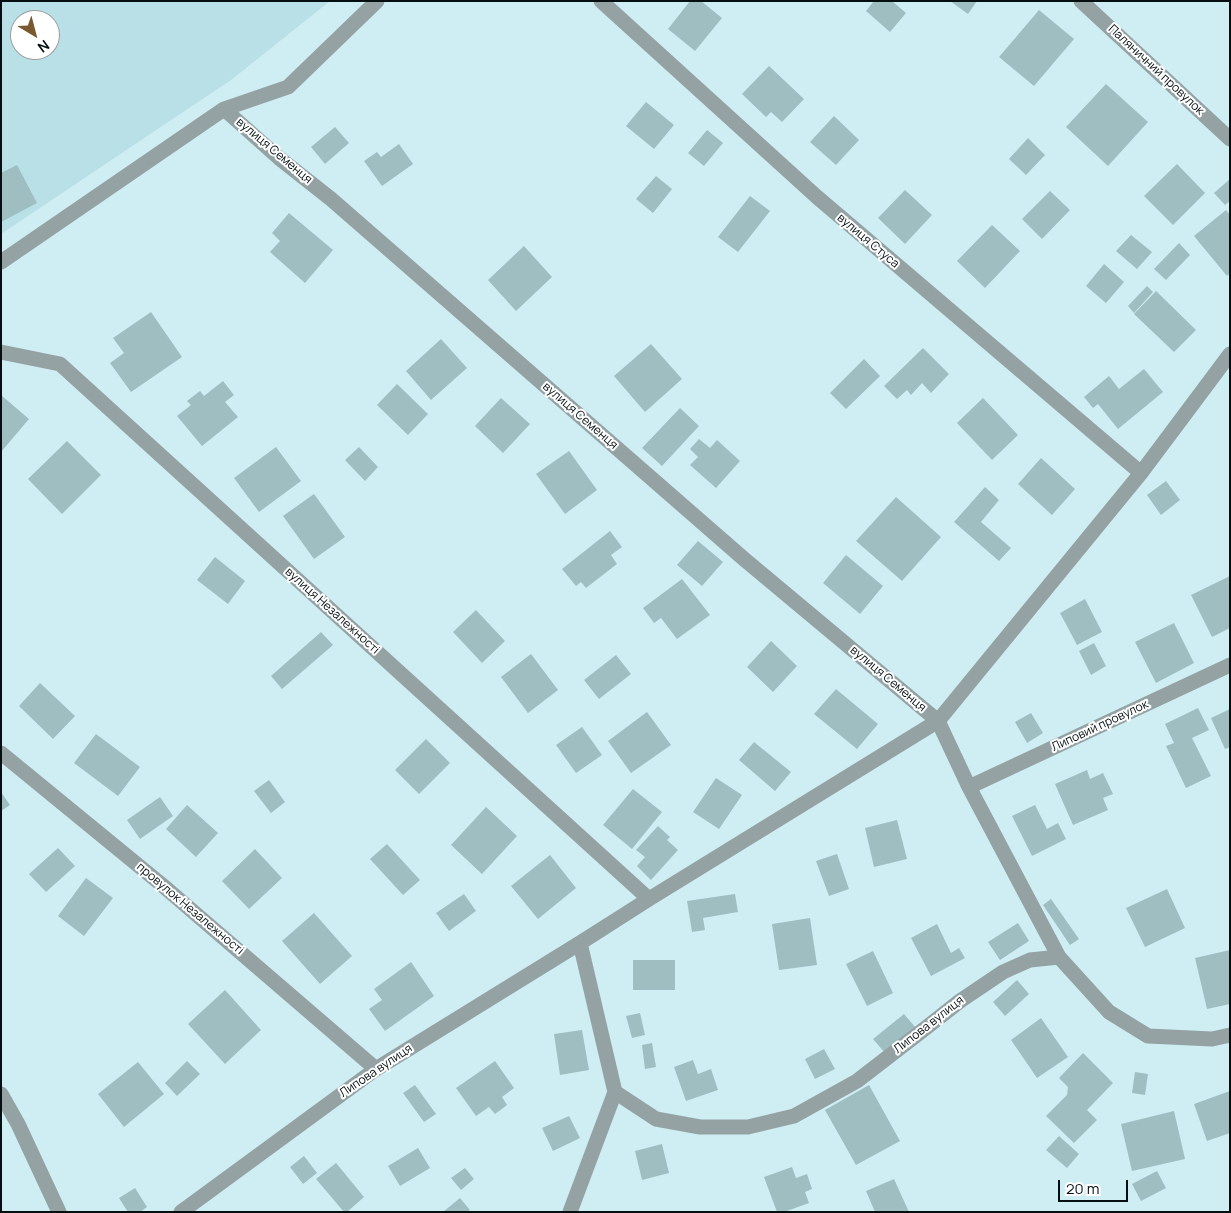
<!DOCTYPE html>
<html>
<head>
<meta charset="utf-8">
<style>
  body { margin:0 }
  #map { position:relative; width:1231px; height:1213px; overflow:hidden; background:#ceeef3; font-family:Manrope,sans-serif }
  canvas { display:block }
  .frame { position:absolute; inset:0; border:2px solid #050f11; pointer-events:none }
  .north { position:absolute; left:10px; top:10px; width:50px; height:50px; box-sizing:border-box; background:#fff; border:1px solid #9b9fa0; border-radius:50%; rotate:143deg; font-size:14px; font-weight:700; line-height:20px; text-align:center; color:#050f11 }
  .north::after { content:''; display:block; margin:auto; width:18px; height:22px; background:#7a5830; clip-path:polygon(50% 0,100% 100%,50% 72%,0 100%) }
  .scale { position:absolute; left:1058px; top:1180px; width:70px; height:22px; box-sizing:border-box; border:2px solid #050f11; border-top:0; padding-left:6px; font-size:15px; line-height:18px; white-space:nowrap; color:#050f11; -webkit-text-stroke:4px #fff; paint-order:stroke }
</style>
</head>
<body>
<div id="map">
<canvas width="1231" height="1213"></canvas>
<div class="frame"></div>
<div class="north">N</div>
<div class="scale">20 m</div>
</div>
<script>
const ctx = document.querySelector('canvas').getContext('2d');
ctx.lineJoin = 'round';
function fill(path, color) { ctx.fillStyle = color; ctx.fill(path, 'evenodd'); }
const poly = rows => new Path2D(rows.map(r => 'M' + r).join(''));
function strokePath(path, color, width, dash) { ctx.strokeStyle = color; ctx.lineWidth = width; ctx.lineCap = dash ? 'butt' : 'round'; ctx.setLineDash(dash || []); ctx.stroke(path); }
function drawText(font, color, halo, rows, align = 'center') {
  ctx.font = font + ' Manrope,sans-serif'; ctx.lineWidth = 4; ctx.setLineDash([]); ctx.textBaseline = 'middle'; ctx.strokeStyle = halo; ctx.fillStyle = color; for (const [text, x, y, turn = 0] of rows) {
    ctx.save(); ctx.translate(x, y); ctx.rotate((+turn || 0) * Math.PI / 180); ctx.textAlign = isNaN(turn) ? turn : align; if (halo) ctx.strokeText(text, 0, 0); ctx.fillText(text, 0, 0); ctx.restore();
  }
}
const built = poly([
  [1,1,330,1,231,80,1,234],
  [20,20,50,20,50,50,20,50]
]);
const building = poly([
  [690,1,701,1,722,18,695,51,668,29],
  [874,1,892,1,906,13,890,32,866,11],
  [950,1,977,1,968,14],
  [1039,10,1074,39,1034,86,999,57],
  [769,66,804,99,782,122,771,112,766,117,742,94],
  [1106,84,1148,122,1108,166,1066,127],
  [646,102,674,125,654,149,626,126],
  [834,116,859,140,836,165,810,142],
  [335,127,349,143,325,164,311,147],
  [707,130,723,143,704,166,688,153],
  [1028,138,1045,155,1026,175,1009,159],
  [399,144,413,164,382,186,364,161,377,152,381,157],
  [1177,164,1205,193,1173,225,1144,196],
  [17,165,37,203,1,222,1,173],
  [656,176,672,189,653,213,636,199],
  [1230,179,1230,201,1225,205,1214,193],
  [905,190,932,215,905,244,878,218],
  [1050,191,1070,210,1042,239,1022,219],
  [750,196,770,211,738,252,718,237],
  [1226,210,1230,215,1230,273,1227,276,1194,236],
  [289,213,333,250,305,283,270,252,280,241,272,233],
  [992,225,1020,251,985,288,957,261],
  [1131,235,1152,252,1137,269,1116,251],
  [1179,243,1190,255,1166,280,1154,269],
  [524,246,552,277,516,311,488,280],
  [1104,264,1124,282,1106,303,1086,286],
  [1147,286,1153,292,1134,313,1128,306],
  [1156,291,1196,330,1174,352,1134,314],
  [151,312,182,357,131,392,110,363,124,353,113,338],
  [441,339,467,368,431,400,406,371],
  [651,344,682,379,645,412,614,376],
  [923,348,949,374,931,393,922,383,911,395,907,390,897,399,884,386],
  [864,359,880,376,846,409,830,393],
  [1144,369,1163,392,1118,429,1098,404,1093,408,1084,397,1109,376,1119,389],
  [223,381,234,395,225,402,238,417,202,446,177,416,191,405,187,401,200,391,204,396],
  [397,384,428,414,408,435,377,405],
  [1,395,29,419,1,452],
  [501,398,530,424,503,453,475,426],
  [983,398,1018,435,992,460,957,423],
  [680,408,699,426,662,466,642,448],
  [699,439,710,448,717,440,740,461,716,488,690,465,698,457,690,449],
  [67,441,101,475,62,514,28,479],
  [276,447,301,481,259,512,234,478],
  [359,447,378,467,365,481,345,460],
  [569,451,597,490,565,514,536,474],
  [1041,458,1075,489,1052,515,1018,484],
  [1166,481,1180,500,1161,515,1147,495],
  [985,487,999,500,981,522,1011,548,999,561,954,522],
  [314,494,345,537,314,559,283,516],
  [896,497,941,537,902,581,856,541],
  [610,531,622,547,611,555,617,564,586,588,581,582,576,586,562,569],
  [698,541,723,562,702,586,677,565],
  [846,555,883,586,860,614,823,583],
  [215,557,245,581,228,604,197,580],
  [1230,576,1230,628,1212,637,1191,595],
  [682,579,710,615,677,639,661,618,654,623,643,608],
  [1085,599,1102,632,1077,645,1060,613],
  [476,610,505,641,482,663,453,632],
  [1174,623,1194,663,1156,683,1135,642],
  [321,632,333,645,282,689,271,676],
  [771,641,797,666,773,692,747,667],
  [1094,643,1106,666,1091,675,1079,651],
  [531,654,558,690,528,713,501,677],
  [616,655,631,674,599,699,584,680],
  [40,683,75,716,53,739,19,706],
  [836,689,878,724,857,749,814,714],
  [1198,708,1209,730,1192,738,1211,776,1186,788,1166,746,1174,743,1165,724],
  [1230,709,1230,747,1225,749,1211,718],
  [647,712,671,745,631,773,608,741],
  [1031,713,1043,733,1027,743,1015,722],
  [582,727,602,755,576,773,556,745],
  [96,734,140,767,118,796,74,763],
  [426,739,450,763,419,794,395,770],
  [754,742,791,772,775,791,739,760],
  [1087,770,1090,779,1103,773,1113,794,1103,798,1108,810,1073,825,1055,784],
  [716,778,742,795,719,829,693,812],
  [269,780,285,802,271,813,254,791],
  [633,789,662,812,632,849,603,825],
  [1,792,10,805,1,811],
  [160,797,173,816,140,839,127,820],
  [187,805,218,833,196,857,166,829],
  [1035,805,1047,829,1058,823,1066,839,1032,856,1012,816],
  [486,807,517,836,482,874,451,845],
  [897,820,907,859,874,867,865,828],
  [658,826,670,837,667,840,678,850,651,880,637,866,645,857,636,850],
  [387,844,420,880,403,895,370,859],
  [58,848,75,866,46,892,29,874],
  [255,849,282,878,249,909,222,881],
  [837,854,849,889,829,896,816,861],
  [550,855,576,888,538,919,511,886],
  [86,878,113,898,84,936,58,916],
  [1167,889,1185,928,1145,947,1126,908],
  [464,894,476,911,449,931,436,913],
  [735,894,738,912,703,918,705,930,692,932,687,901],
  [1051,899,1079,939,1070,945,1043,905],
  [314,913,352,956,320,984,282,941],
  [810,918,817,965,779,970,772,924],
  [1018,923,1029,941,1000,960,988,942],
  [937,924,951,953,959,948,965,958,931,976,911,938],
  [1230,950,1230,1004,1207,1009,1195,958],
  [873,951,893,993,867,1006,846,964],
  [633,960,675,960,675,990,633,990],
  [411,962,434,996,385,1031,369,1009,382,1000,374,989],
  [1017,980,1029,994,1005,1016,993,1002],
  [225,990,261,1030,225,1064,188,1024],
  [640,1013,645,1035,632,1038,626,1016],
  [904,1014,916,1028,885,1053,873,1039],
  [1041,1018,1068,1057,1037,1078,1011,1040],
  [582,1030,589,1070,560,1075,554,1034],
  [652,1043,656,1067,645,1069,642,1045],
  [824,1049,835,1069,815,1079,805,1059],
  [1083,1053,1113,1083,1087,1110,1097,1120,1074,1143,1046,1116,1067,1095,1068,1087,1059,1078],
  [693,1060,698,1074,711,1069,718,1090,686,1101,674,1067],
  [187,1061,200,1074,177,1096,165,1083],
  [495,1061,514,1088,502,1097,507,1105,495,1114,489,1107,476,1116,456,1088],
  [138,1062,164,1094,124,1127,98,1094],
  [1135,1072,1148,1074,1145,1095,1132,1093],
  [415,1085,436,1114,424,1122,403,1093],
  [869,1085,900,1141,856,1165,825,1110],
  [1230,1091,1230,1133,1207,1141,1194,1104],
  [1174,1111,1185,1159,1132,1171,1121,1124],
  [569,1116,580,1138,553,1151,542,1128],
  [1059,1136,1079,1154,1067,1168,1046,1150],
  [662,1144,669,1173,642,1180,635,1151],
  [418,1148,430,1168,400,1186,388,1166],
  [304,1156,317,1173,303,1184,290,1167],
  [336,1163,364,1197,347,1212,344,1212,316,1179],
  [792,1167,796,1178,807,1174,812,1189,805,1192,809,1203,784,1212,777,1212,764,1177],
  [465,1168,474,1179,461,1190,451,1178],
  [1157,1171,1166,1188,1141,1201,1132,1184],
  [894,1179,909,1212,875,1212,866,1191],
  [135,1188,147,1207,140,1212,128,1212,119,1198],
  [460,1198,470,1210,467,1212,443,1212]
]);
const minor = poly([
  [601,1,817,197,1141,473],
  [1081,1,1230,139],
  [224,109,279,158,331,199,744,559,938,721,969,787,1059,957],
  [1,262,224,109,288,87,377,1],
  [1,352,60,364,649,899],
  [1,753,161,884,376,1069],
  [969,787,1230,665],
  [580,943,615,1092,656,1119,700,1127,748,1127,794,1116,857,1081,927,1027,960,1001,1003,972,1030,960,1059,957,1109,1012,1148,1036,1212,1039,1230,1035],
  [1,1094,18,1124,59,1212],
  [181,1212,376,1069,580,943,649,899,938,721,1141,473,1230,354],
  [570,1212,615,1092]
]);
const streetNames = [
  ["Паляничний провулок",1156,70,43],
  ["вулиця Семенця",274,151,40],
  ["вулиця Стуса",868,241,40],
  ["вулиця Семенця",580,416,41],
  ["вулиця Незалежності",332,611,42],
  ["вулиця Семенця",888,679,40],
  ["Липовий провулок",1100,726,-25],
  ["провулок Незалежності",190,909,40],
  ["Липова вулиця",929,1025,-38],
  ["Липова вулиця",376,1071,-34]
];
fill(built, '#b8e0e6');
fill(building, '#9ebec2');
strokePath(minor, '#95a2a4', 15);
drawText('12px', '#050f11', '#fff', streetNames);
</script>
</body>
</html>
